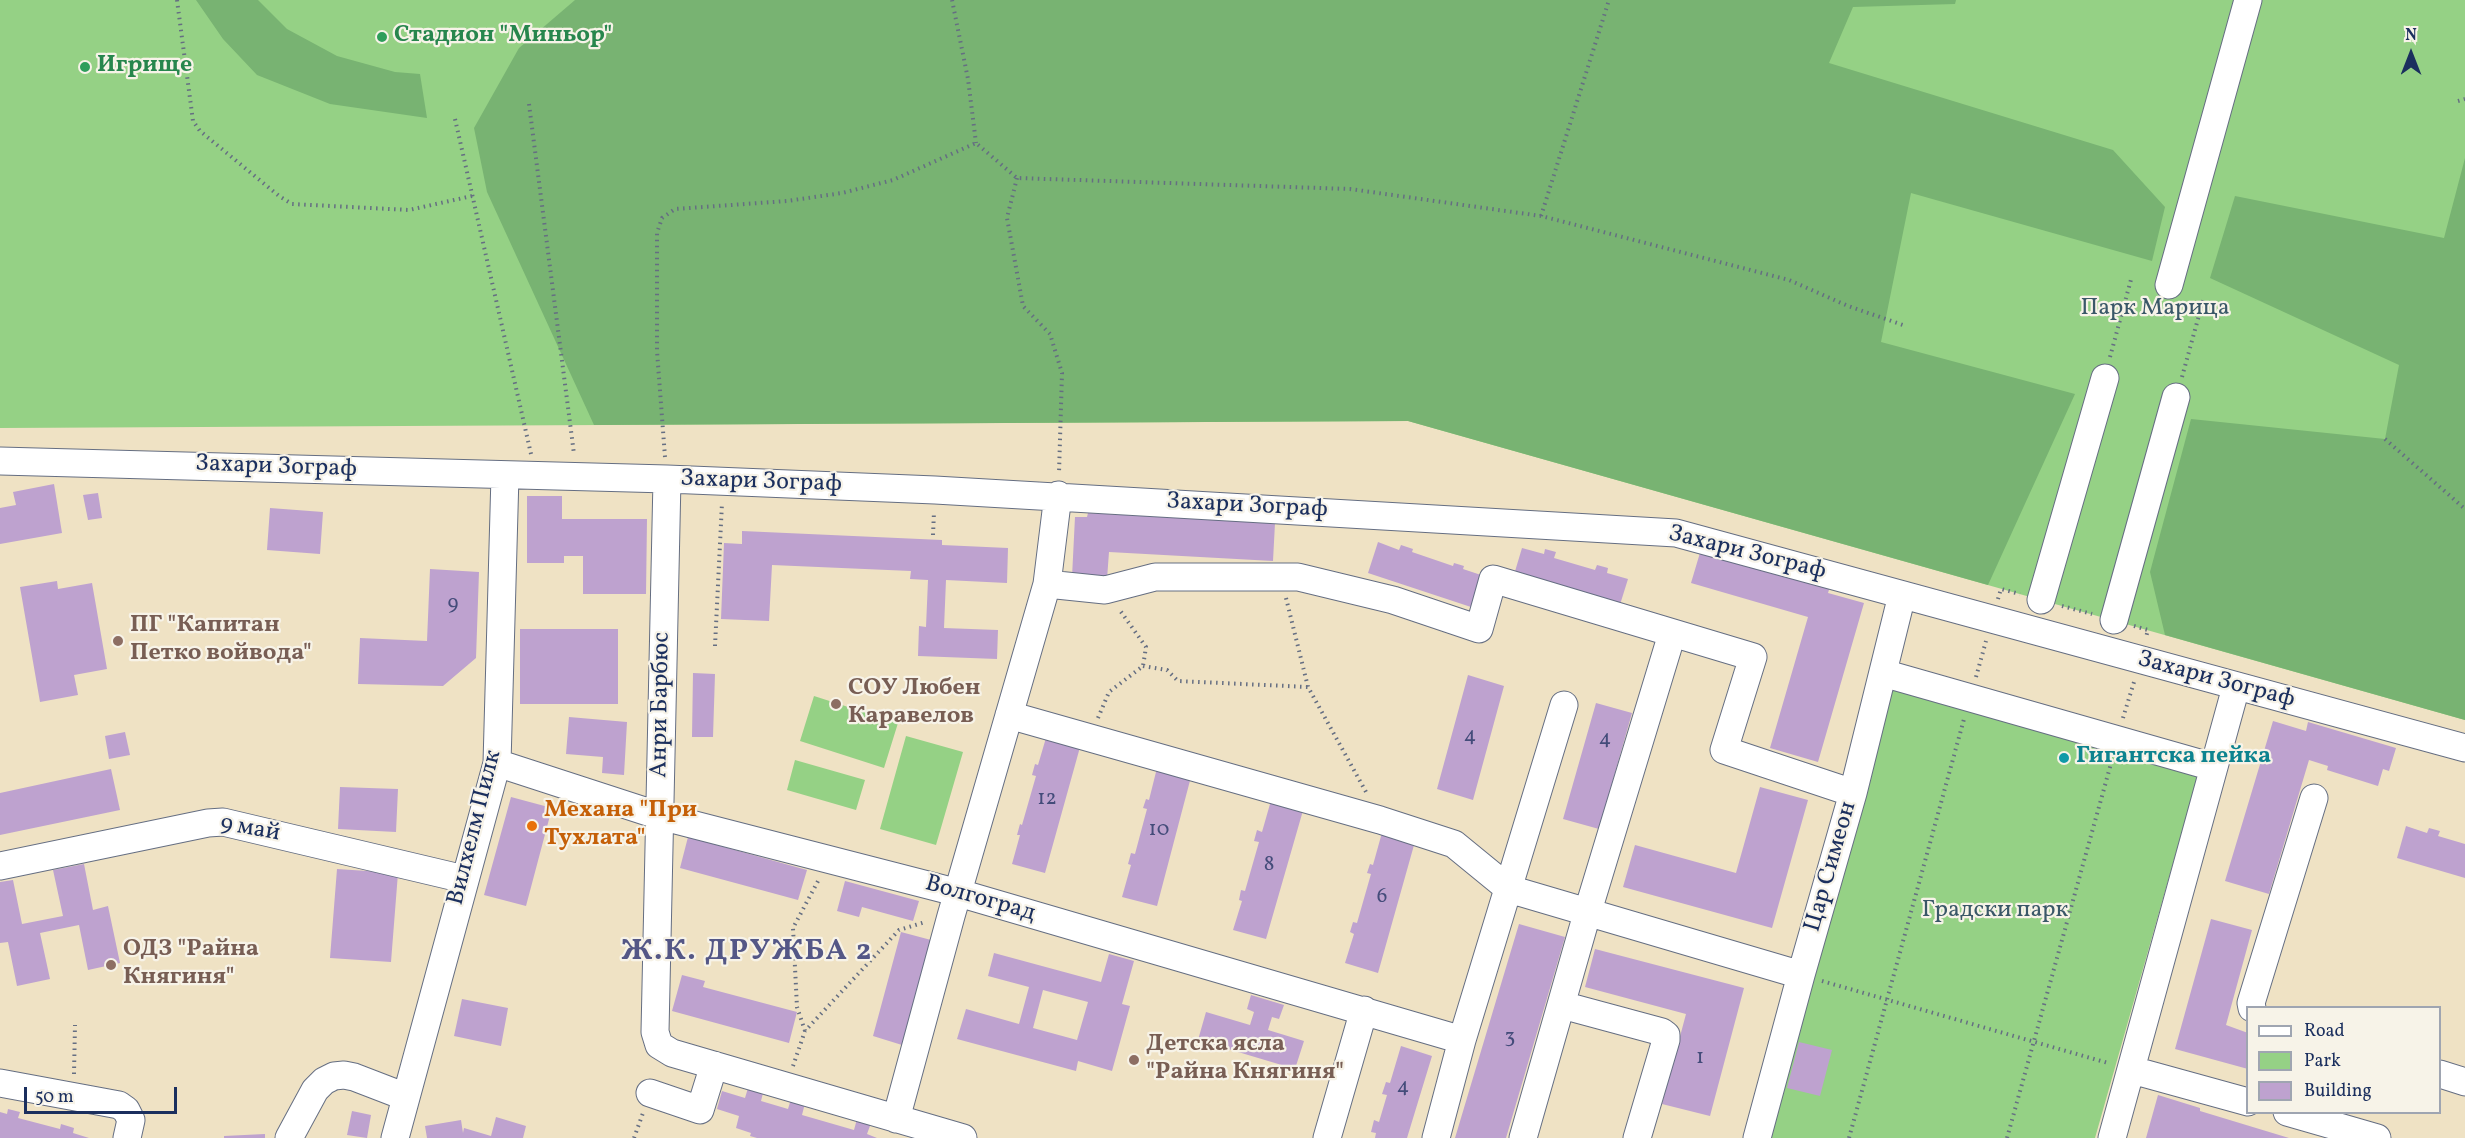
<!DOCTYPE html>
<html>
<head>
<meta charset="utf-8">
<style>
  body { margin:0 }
  #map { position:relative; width:2465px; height:1138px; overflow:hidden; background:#efe2c4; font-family:Vollkorn,serif }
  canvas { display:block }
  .legend { position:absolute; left:2246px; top:1006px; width:195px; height:108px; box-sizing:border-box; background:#f7f3e8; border:2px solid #9fa5b1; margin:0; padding:8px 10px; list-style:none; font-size:18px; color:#1b2f5e }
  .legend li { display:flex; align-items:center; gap:12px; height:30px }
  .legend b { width:30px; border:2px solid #9fa5b1 }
  .north { position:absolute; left:2381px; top:24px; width:60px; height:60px; -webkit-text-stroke:4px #f7f3e8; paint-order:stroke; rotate:0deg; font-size:16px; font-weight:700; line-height:24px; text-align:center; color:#1b2f5e }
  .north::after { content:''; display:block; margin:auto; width:21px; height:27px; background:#1b2f5e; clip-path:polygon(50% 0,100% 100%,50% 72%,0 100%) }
  .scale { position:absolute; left:24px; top:1087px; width:153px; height:27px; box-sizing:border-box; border:3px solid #1b2f5e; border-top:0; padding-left:8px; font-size:18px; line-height:21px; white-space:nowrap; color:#1b2f5e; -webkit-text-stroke:4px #f7f3e8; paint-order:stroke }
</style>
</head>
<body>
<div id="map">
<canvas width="2465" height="1138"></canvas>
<ul class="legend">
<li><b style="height:8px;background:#fff"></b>Road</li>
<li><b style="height:16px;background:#95d185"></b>Park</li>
<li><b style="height:16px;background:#bea2cf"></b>Building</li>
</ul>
<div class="north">N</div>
<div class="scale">50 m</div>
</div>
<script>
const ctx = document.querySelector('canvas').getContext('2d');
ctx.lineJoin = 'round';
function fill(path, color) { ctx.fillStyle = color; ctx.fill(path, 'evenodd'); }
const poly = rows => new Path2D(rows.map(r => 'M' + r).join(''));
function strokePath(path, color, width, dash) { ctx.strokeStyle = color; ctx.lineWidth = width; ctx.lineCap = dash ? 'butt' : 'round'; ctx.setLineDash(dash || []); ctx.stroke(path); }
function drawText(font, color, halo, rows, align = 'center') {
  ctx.font = font + ' Vollkorn,serif'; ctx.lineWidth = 4.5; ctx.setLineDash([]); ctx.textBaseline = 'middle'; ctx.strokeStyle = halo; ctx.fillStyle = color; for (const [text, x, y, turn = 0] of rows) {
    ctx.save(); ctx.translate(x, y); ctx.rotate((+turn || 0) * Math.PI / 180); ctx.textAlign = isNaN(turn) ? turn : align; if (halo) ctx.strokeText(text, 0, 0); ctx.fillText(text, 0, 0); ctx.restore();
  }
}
const green = poly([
  [0,0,2465,0,2465,720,1408,421,0,428],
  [1892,687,2198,775,2095,1138,1768,1138],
  [814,696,898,723,884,768,800,741],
  [906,736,963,752,936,845,880,829],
  [795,760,865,780,856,810,787,790]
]);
const forest = poly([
  [196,0,258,0,287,29,337,56,395,72,420,74,427,118,330,104,257,75,223,39],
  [575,0,1956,0,1955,4,1853,7,1829,63,2113,150,2165,207,2152,261,1911,193,1881,342,2075,394,1988,585,1408,421,594,425,487,192,474,128,519,48],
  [2465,158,2465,720,2165,635,2150,572,2191,419,2385,439,2399,365,2210,278,2235,196,2444,238]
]);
const building = poly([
  [54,484,62,533,0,544,0,508,16,505,13,492],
  [98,493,102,518,88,520,83,495],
  [527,496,562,496,562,519,647,519,646,594,583,594,583,556,564,556,564,563,527,563],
  [270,508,323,512,320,554,267,550],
  [1088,513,1275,523,1273,561,1109,552,1107,579,1072,577,1075,517,1087,517],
  [742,531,942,540,942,545,1008,548,1007,583,946,580,944,628,998,630,997,659,918,656,919,626,926,627,928,580,910,579,911,571,772,565,769,621,721,619,724,543,742,544],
  [1378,542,1399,550,1401,545,1413,549,1412,552,1453,566,1454,563,1464,566,1463,569,1484,576,1474,608,1368,573],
  [1702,546,1831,583,1828,593,1864,603,1818,762,1770,748,1808,617,1691,583],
  [1522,548,1544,554,1545,549,1556,552,1554,558,1595,570,1597,565,1608,568,1607,573,1628,579,1618,611,1513,578],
  [430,569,479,572,476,658,443,686,358,684,360,638,427,641],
  [57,581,58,589,92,583,107,669,74,675,78,695,40,702,20,587],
  [520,629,618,629,618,704,520,704],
  [693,673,715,674,713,737,692,737],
  [1468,675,1504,686,1473,800,1437,789],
  [1596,703,1632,713,1599,829,1563,819],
  [569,717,627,722,624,775,602,773,603,757,566,754],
  [2273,721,2306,731,2308,722,2396,748,2389,771,2383,769,2378,786,2327,770,2328,766,2309,760,2269,894,2225,881],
  [1048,731,1082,740,1045,873,1012,864,1020,835,1017,835,1020,824,1022,825,1036,776,1032,775,1035,764,1038,765],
  [125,732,130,755,109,759,105,736],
  [1158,764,1192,773,1157,906,1122,897,1131,865,1128,864,1131,853,1135,854,1147,809,1143,808,1146,799,1149,800],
  [111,769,120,810,0,835,0,793],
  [340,787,398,789,396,832,338,829],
  [1760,787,1808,800,1772,928,1623,887,1635,845,1736,873],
  [511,797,552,808,526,906,484,895],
  [1272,797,1304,807,1266,939,1233,930,1242,901,1239,900,1241,890,1245,891,1259,842,1254,841,1257,830,1262,832],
  [2406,826,2427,833,2429,828,2440,831,2438,836,2465,844,2465,878,2397,858],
  [1383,829,1416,838,1378,973,1345,963,1354,934,1350,932,1353,922,1357,923,1371,874,1367,873,1370,864,1373,865],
  [688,837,807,870,798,900,680,868],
  [84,864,93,910,108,906,120,963,88,970,79,925,40,933,50,979,17,986,8,942,0,943,0,882,13,880,22,924,63,916,53,870],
  [337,869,398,873,391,962,330,958],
  [845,881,919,901,913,921,862,907,859,917,837,911],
  [2211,919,2252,930,2226,1025,2248,1033,2248,1069,2175,1049],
  [1519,924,1565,937,1506,1138,1455,1138],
  [901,932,931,940,902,1045,873,1036],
  [1595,949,1744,988,1710,1116,1662,1104,1686,1014,1585,987],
  [994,953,1101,982,1109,954,1134,961,1122,1004,1130,1006,1112,1071,1078,1061,1076,1071,957,1039,966,1009,1019,1024,1029,987,988,976],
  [1043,990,1088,1002,1077,1040,1033,1028],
  [682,975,705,981,703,987,797,1012,789,1043,672,1011],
  [1251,995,1284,1005,1279,1019,1272,1017,1268,1030,1304,1041,1295,1069,1198,1040,1206,1012,1250,1025,1254,1012,1247,1009],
  [462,999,508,1008,501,1046,454,1036],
  [1799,1042,1832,1050,1820,1096,1787,1088],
  [1401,1046,1432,1056,1407,1138,1375,1138,1376,1133,1371,1132,1374,1120,1379,1122,1387,1095,1382,1094,1386,1082,1390,1083],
  [748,1088,763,1093,761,1101,788,1109,791,1099,805,1103,802,1115,854,1130,857,1119,871,1123,867,1134,877,1138,757,1138,750,1136,751,1133,736,1128,739,1116,717,1109,722,1091,745,1098],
  [2158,1095,2200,1108,2200,1111,2289,1138,2146,1138],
  [8,1109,20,1112,18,1118,60,1129,61,1124,74,1128,73,1133,89,1138,0,1138,0,1112,7,1114],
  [352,1111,371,1115,367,1138,347,1135],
  [496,1117,526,1126,523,1138,427,1138,425,1126,461,1120,463,1133,464,1128,491,1136],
  [265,1134,265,1138,224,1138,224,1136]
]);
const path = poly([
  [177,0,193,121,200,131,279,196,292,204,409,210,472,196],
  [952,0,968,79,976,143],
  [2458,101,2465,99],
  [529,104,574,454],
  [455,119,531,454],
  [1017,178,1007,218,1023,306,1050,334,1062,373,1059,473],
  [1541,216,1609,0],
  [2110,357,2132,276],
  [2182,377,2204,297],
  [2385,439,2465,509],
  [665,457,657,351,657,233,662,218,675,209,787,201,842,193,893,180,976,143,1017,178,1350,189,1541,216,1789,280,1848,306,1906,326],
  [933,535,934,512],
  [1286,598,1308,687,1366,792],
  [1998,599,2001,589,2020,594],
  [2062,606,2092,614],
  [2134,626,2148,630,2146,637],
  [715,646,722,503],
  [1143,666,1167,670,1178,681,1308,687],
  [1976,677,1986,641],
  [1098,718,1109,692,1143,666,1146,647,1119,609],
  [2123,718,2134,682],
  [1822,981,2108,1063],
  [805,1031,797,1007,793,928,818,881],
  [793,1066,805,1031,899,930,925,922],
  [74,1074,75,1025],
  [634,1138,643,1113],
  [1849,1138,1964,719],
  [2007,1138,2112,760]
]);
const minor = poly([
  [2169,285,2248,0],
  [0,461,667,479,935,490,1676,533,2465,748],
  [667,479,655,1032,659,1045,672,1053,963,1138],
  [1047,584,1105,590,1155,577,1298,577,1393,600,1479,629,1493,579,1753,657,1724,750,1853,793],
  [2041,600,2105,378],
  [2114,620,2176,397],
  [1883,673,2213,767],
  [1009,715,1380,820,1454,844,1509,889,1801,975],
  [497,763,660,816,959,893,1462,1040],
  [0,866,208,823,223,822,464,879],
  [1562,1005,1662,1032,1666,1035,1666,1040,1637,1138],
  [2252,1008,2251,1003,2314,798],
  [2132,1070,2248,1102],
  [2440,1074,2465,1082],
  [0,1083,119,1105,126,1110,131,1120,127,1138],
  [650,1093,700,1110,714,1065],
  [2287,1112,2377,1138],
  [896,1119,951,916,1047,584,1058,495],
  [289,1138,315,1090,324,1081,334,1076,344,1075,354,1077,406,1097],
  [395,1138,497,763,505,475],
  [1327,1138,1364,1010],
  [1436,1138,1462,1040,1564,705],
  [1523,1138,1587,914,1672,634],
  [1757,1138,1801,975,1853,793,1902,595],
  [2112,1138,2236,687]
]);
const markers = [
  [382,37,6,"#2e9e5b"],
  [85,67,6,"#2e9e5b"],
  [118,641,6,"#8d6e63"],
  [836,704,6,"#8d6e63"],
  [2064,758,6,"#0f9aa8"],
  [532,826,6,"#e8710a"],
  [111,965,6,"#8d6e63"],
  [1134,1060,6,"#8d6e63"]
];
const numberNames = [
  ["9",453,605],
  ["4",1470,737],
  ["4",1605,740],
  ["12",1047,800],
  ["10",1159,831],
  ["8",1269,866],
  ["6",1382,898],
  ["3",1510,1038],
  ["1",1700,1059],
  ["4",1403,1088]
];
const leisureNames = [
  ["Стадион \"Миньор\"",394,37],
  ["Игрище",97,67]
];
const parkNames = [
  ["Парк Марица",2155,310],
  ["Градски парк",1995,912]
];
const streetNames = [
  ["Захари Зограф",276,468,2],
  ["Захари Зограф",761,483,2],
  ["Захари Зограф",1247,507,3],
  ["Захари Зограф",1747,554,14],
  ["Захари Зограф",2216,681,15],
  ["Анри Барбюс",662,705,-89],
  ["Вилхелм Пилк",476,828,-76],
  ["9 май",250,830,10],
  ["Цар Симеон",1832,867,-74],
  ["Волгоград",980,900,16]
];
const educationNames = [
  ["ПГ \"Капитан",130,627],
  ["Петко войвода\"",130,655],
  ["СОУ Любен",848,690],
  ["Каравелов",848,718],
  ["ОДЗ \"Райна",123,951],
  ["Княгиня\"",123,979],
  ["Детска ясла",1146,1046],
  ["\"Райна Княгиня\"",1146,1074]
];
const cultureNames = [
  ["Гигантска пейка",2076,758]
];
const foodNames = [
  ["Механа \"При",544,812],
  ["Тухлата\"",544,840]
];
const districtNames = [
  ["Ж.К. ДРУЖБА 2",747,953]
];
fill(green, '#95d185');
fill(forest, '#78b372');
fill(building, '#bea2cf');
strokePath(minor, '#656e82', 29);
strokePath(path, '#656e82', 4, [1.5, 4.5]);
strokePath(minor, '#fff', 27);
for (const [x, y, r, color] of markers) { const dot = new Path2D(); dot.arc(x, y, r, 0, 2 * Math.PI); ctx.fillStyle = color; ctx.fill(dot); strokePath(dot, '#f7f3e8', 2); }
drawText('21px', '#444c7a', null, numberNames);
drawText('bold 24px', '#27864d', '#f7f3e8', leisureNames, 'left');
drawText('24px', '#3a5868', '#f7f3e8', parkNames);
drawText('24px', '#1b2f5e', '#f7f3e8', streetNames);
drawText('bold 24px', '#785e54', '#f7f3e8', educationNames, 'left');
drawText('bold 24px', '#0d838f', '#f7f3e8', cultureNames, 'left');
drawText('bold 24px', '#c56008', '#f7f3e8', foodNames, 'left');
ctx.letterSpacing = '1.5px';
drawText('bold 30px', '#545786', '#f7f3e8', districtNames);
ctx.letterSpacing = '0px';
</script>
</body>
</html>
